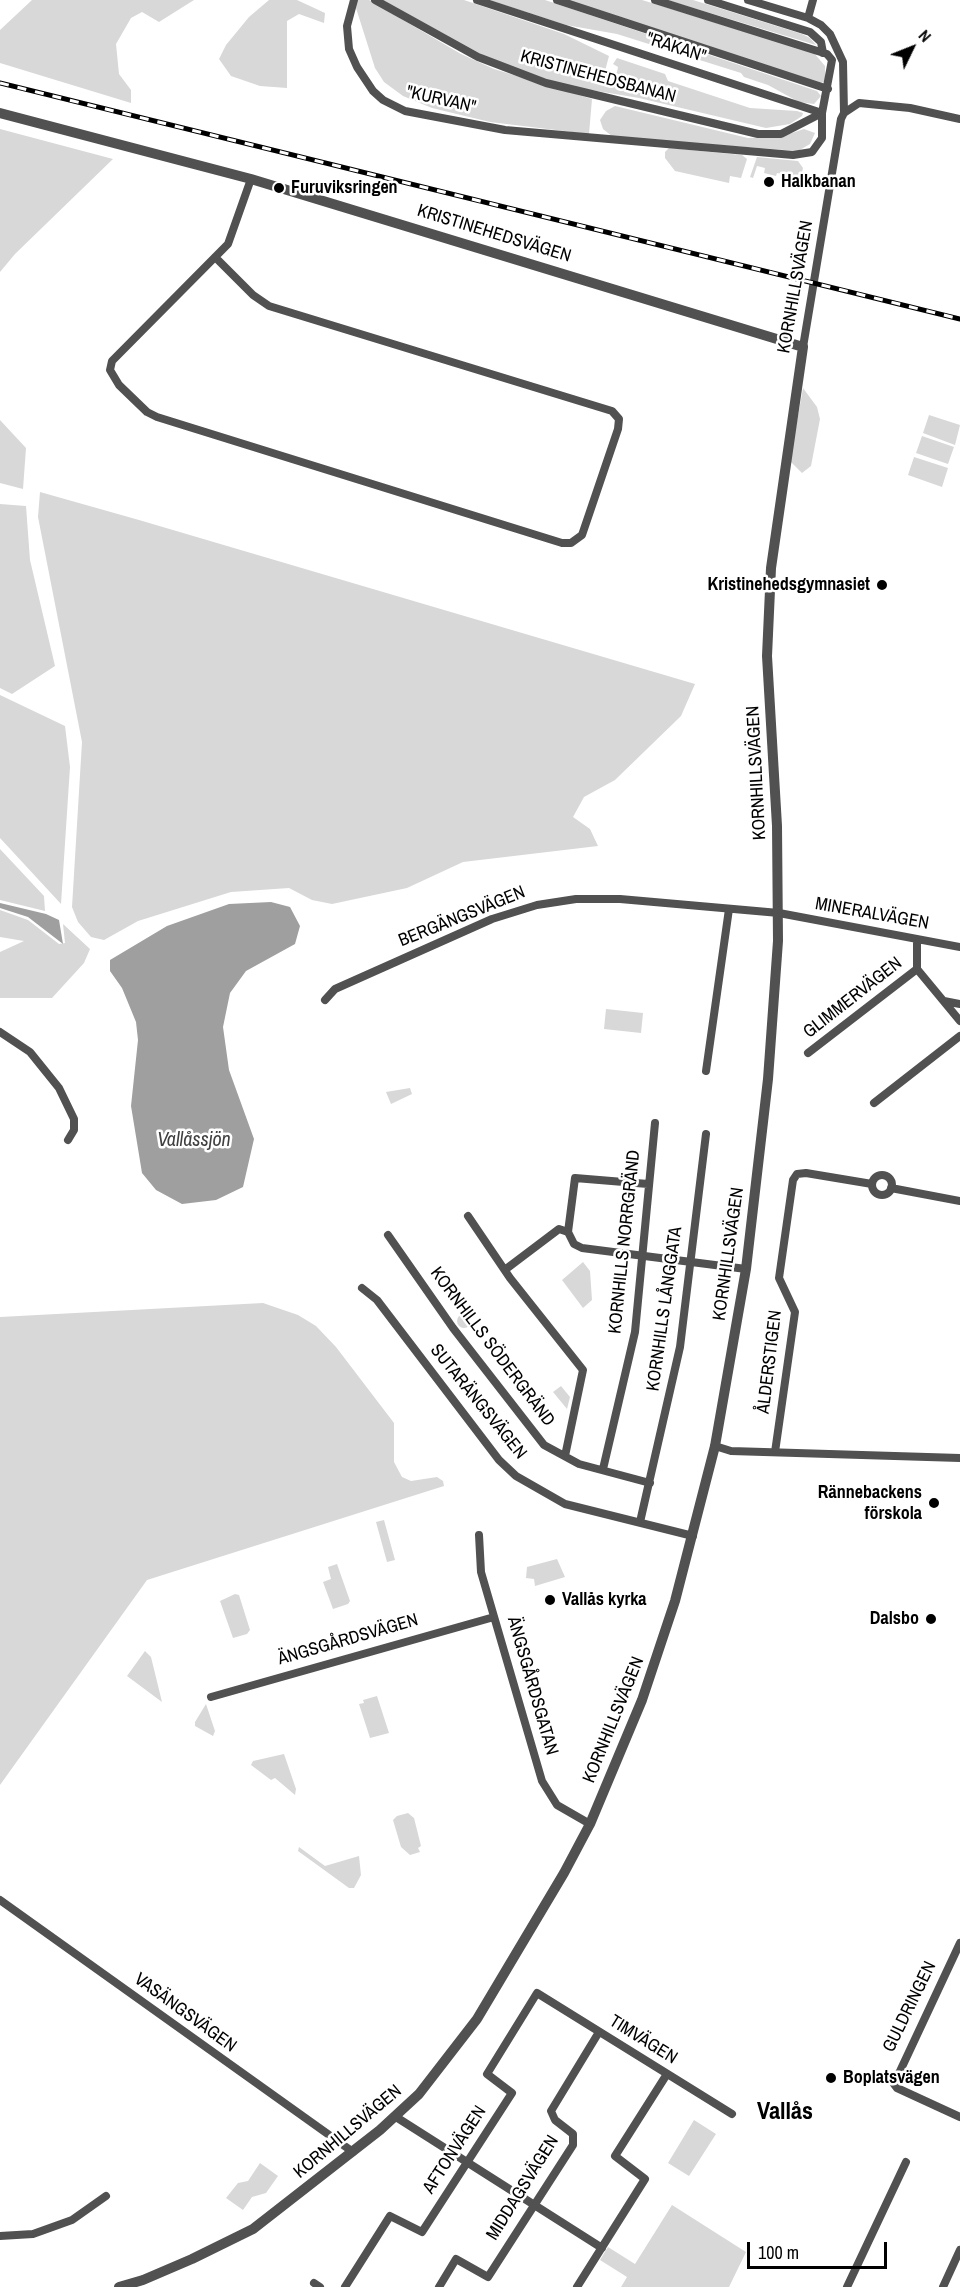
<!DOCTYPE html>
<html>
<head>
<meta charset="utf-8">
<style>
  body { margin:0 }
  #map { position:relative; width:960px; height:2287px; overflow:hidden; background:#fff; font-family:"Archivo Narrow",sans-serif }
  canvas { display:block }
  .north { position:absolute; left:882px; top:18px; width:60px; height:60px; -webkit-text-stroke:4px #fff; paint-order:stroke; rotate:47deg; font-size:16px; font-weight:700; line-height:24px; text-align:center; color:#000 }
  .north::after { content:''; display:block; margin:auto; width:21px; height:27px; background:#000; clip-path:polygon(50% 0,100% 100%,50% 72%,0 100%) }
  .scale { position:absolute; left:747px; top:2242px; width:140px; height:27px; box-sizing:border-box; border:3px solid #000; border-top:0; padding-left:8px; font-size:18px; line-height:21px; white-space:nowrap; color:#000; -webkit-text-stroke:4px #fff; paint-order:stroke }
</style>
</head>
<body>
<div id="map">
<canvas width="960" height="2287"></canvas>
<div class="north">N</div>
<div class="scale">100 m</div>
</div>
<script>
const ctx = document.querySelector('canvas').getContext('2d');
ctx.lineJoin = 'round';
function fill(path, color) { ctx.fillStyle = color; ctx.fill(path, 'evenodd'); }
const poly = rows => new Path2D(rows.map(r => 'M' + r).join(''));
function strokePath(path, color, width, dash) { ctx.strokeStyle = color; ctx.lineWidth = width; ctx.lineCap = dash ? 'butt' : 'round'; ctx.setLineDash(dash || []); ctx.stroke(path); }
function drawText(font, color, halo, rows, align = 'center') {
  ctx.font = font + ' "Archivo Narrow",sans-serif'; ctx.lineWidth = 5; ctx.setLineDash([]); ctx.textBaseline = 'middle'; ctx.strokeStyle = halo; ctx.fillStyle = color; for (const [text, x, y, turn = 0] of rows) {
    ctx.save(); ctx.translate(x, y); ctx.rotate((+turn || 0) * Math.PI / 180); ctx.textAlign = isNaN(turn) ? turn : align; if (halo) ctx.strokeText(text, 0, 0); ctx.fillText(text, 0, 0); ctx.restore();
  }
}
const green = poly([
  [32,0,194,0,159,22,142,12,131,18,116,44,119,74,131,90,131,103,0,63,0,30],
  [269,0,297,0,325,13,324,23,299,14,287,21,287,88,260,86,231,76,219,59,226,45,249,17],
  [357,0,369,0,461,54,494,69,592,99,589,134,490,122,432,108,403,96,384,82,375,68,356,8],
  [382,0,464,0,564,34,609,56,605,71,609,72,617,72,618,67,613,64,617,58,665,74,668,81,750,108,797,111,803,113,802,116,790,124,766,128,639,98,567,86,494,61],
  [489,0,545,0,817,91,821,96,814,104,799,102,768,85,744,77,741,73,617,34,566,25],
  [566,0,642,0,814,53,825,66,825,82,820,83],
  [667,0,693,0,802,34,810,38,816,45],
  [615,106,748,138,780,137,804,129,815,133,810,144,798,151,613,137,603,129,600,120,606,111],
  [0,129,113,159,15,254,0,272],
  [669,148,742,155,747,159,741,178,730,176,729,183,675,171,665,158,665,152],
  [757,157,798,161,803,168,800,182,790,182,791,176,777,173,776,176,764,173,765,168,757,166,753,178,750,177],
  [803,388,817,407,820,419,811,466,802,473,790,461],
  [929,415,960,425,955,445,923,433],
  [0,420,26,448,23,489,0,483],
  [922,436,954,447,948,464,916,453],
  [914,457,948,468,942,487,908,475],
  [40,492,139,520,695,684,681,716,615,780,584,797,573,817,590,829,598,846,463,862,407,888,332,904,312,900,289,888,231,892,138,921,104,940,91,937,78,922,72,907,82,742,38,517],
  [0,504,26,506,30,560,55,666,12,694,0,688],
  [0,695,65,726,70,767,61,904,0,838],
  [0,849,44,896,45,911,0,900],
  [0,910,28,920,59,944,65,943,63,924,90,949,84,963,52,998,0,998,0,952,24,941,0,937],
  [606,1009,643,1013,641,1033,604,1029],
  [410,1088,412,1094,391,1104,386,1092],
  [583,1262,590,1271,592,1300,583,1308,562,1280],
  [263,1303,298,1315,316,1326,336,1347,394,1423,394,1462,402,1477,411,1481,437,1477,443,1481,444,1486,147,1580,0,1785,0,1317],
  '457 1321a7 7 0 1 1 14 0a7 7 0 1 1-14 0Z',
  [561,1386,570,1397,567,1409,553,1392],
  [384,1520,395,1560,387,1562,376,1522],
  [557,1559,565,1577,535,1586,534,1579,526,1578,527,1567],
  [337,1564,350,1601,348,1604,333,1609,323,1582,331,1579,328,1567],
  [235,1594,239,1595,250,1630,247,1634,233,1638,220,1601],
  [145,1651,151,1657,162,1702,127,1676],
  [377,1696,389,1733,370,1738,359,1704,364,1703,363,1700],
  [206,1704,215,1731,213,1736,195,1726,195,1722],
  [284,1754,296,1789,295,1795,275,1778,271,1780,251,1765,253,1761],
  [408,1813,414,1818,421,1846,418,1848,420,1852,410,1855,401,1847,393,1820,397,1816],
  [299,1847,325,1866,359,1856,361,1875,354,1888,349,1888,298,1851],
  [694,2120,716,2134,689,2176,668,2163],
  [260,2163,278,2176,266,2193,252,2197,243,2210,226,2198,238,2183,248,2181],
  [672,2205,746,2252,729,2287,621,2287,627,2277,600,2260,608,2247,635,2264]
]);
const water = poly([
  [271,902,290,907,300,926,295,944,246,971,230,993,223,1027,229,1070,254,1139,243,1187,216,1200,182,1204,156,1190,142,1173,131,1106,138,1040,136,1022,122,988,110,971,110,960,167,926,229,904],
  [0,903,46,914,59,920,63,944,28,917,0,908]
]);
const minor = poly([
  [354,0,347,26,349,49,357,67,373,91,383,100,405,111,505,130,793,155,812,152,822,138,822,113,781,134,758,134,546,83,478,57,375,0],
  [477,0,822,113,832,60,827,54,655,0],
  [557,0,828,89],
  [708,0,810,32,821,42,823,53],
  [748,0,808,18,821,25,830,34,843,62,844,113],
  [808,18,813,0],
  [215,257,253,295,269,306,612,411,619,419,618,429,582,535,571,543,562,543,157,417,147,412,119,385,110,370,112,361,228,244,251,179],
  [803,347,841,119,844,113,859,103,910,108,960,119],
  [917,939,917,969,960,1021],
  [325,1000,335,989,492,919,537,905,576,899,620,899,779,913,960,947],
  [944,1001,960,1004],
  [0,1032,30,1052,59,1088,74,1119,74,1130,68,1140],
  [808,1053,917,969],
  [706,1071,729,909],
  [874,1103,960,1036],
  '872 1185a10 10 0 1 1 20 0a10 10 0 1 1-20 0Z',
  [891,1188,960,1201],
  [468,1216,510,1278,583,1370,565,1456],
  [568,1232,575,1178,648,1184],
  [388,1235,453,1328,544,1445,579,1464,650,1483],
  [506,1269,559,1229,568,1232,574,1244,582,1248,746,1269],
  [362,1288,377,1300,499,1460,516,1476,565,1504,693,1536],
  [715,1446,731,1451,960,1458],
  [775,1452,795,1312,779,1278,793,1180,797,1174,806,1173,872,1184],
  [603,1469,635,1332,655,1123],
  [640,1522,680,1347,706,1134],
  [479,1535,481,1572,542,1781,557,1805,590,1824],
  [211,1697,494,1617],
  [0,1900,353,2152],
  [960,1943,894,2084,897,2088,960,2117],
  [396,2117,602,2248],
  [0,2236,33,2234,72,2220,106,2196],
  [314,2283,320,2287],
  [345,2287,390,2216,422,2232,512,2093,487,2074,537,1993,732,2114],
  [439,2287,456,2259,488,2277,573,2145,573,2134,555,2120,551,2111,599,2032],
  [577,2287,645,2179,615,2156,667,2074],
  [847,2287,906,2162],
  [943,2287,960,2250]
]);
const tertiary = poly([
  [0,113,251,179,803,347,771,568,767,656,777,826,778,941,768,1079,746,1269,715,1446,675,1601,642,1700,590,1824,564,1873,477,2019,419,2094,380,2130,253,2229,192,2259,143,2280,119,2287]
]);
const rail = poly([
  [0,83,960,319]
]);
const markers = [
  [769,182,6,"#000"],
  [279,188,6,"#000"],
  [882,585,6,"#000"],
  [934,1503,6,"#000"],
  [550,1600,6,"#000"],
  [931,1619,6,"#000"],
  [831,2078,6,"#000"]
];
const streetNames = [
  ["\"RAKAN\"",676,48,18],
  ["KRISTINEHEDSBANAN",598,77,15],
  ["\"KURVAN\"",441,100,13],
  ["KRISTINEHEDSVÄGEN",494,234,17],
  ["KORNHILLSVÄGEN",796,287,-80],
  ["KORNHILLSVÄGEN",757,773,-93],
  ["MINERALVÄGEN",872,914,10],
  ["BERGÄNGSVÄGEN",462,917,-22],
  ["GLIMMERVÄGEN",853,998,-38],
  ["KORNHILLS NORRGRÄND",625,1242,-84],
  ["KORNHILLSVÄGEN",729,1254,-82],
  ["KORNHILLS LÅNGGATA",665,1309,-82],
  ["KORNHILLS SÖDERGRÄND",492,1347,53],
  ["ÅLDERSTIGEN",770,1362,-83],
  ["SUTARÄNGSVÄGEN",478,1402,51],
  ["ÄNGSGÅRDSVÄGEN",348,1640,-16],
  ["ÄNGSGÅRDSGATAN",532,1686,74],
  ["KORNHILLSVÄGEN",614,1720,-68],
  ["GULDRINGEN",910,2007,-64],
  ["VASÄNGSVÄGEN",185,2013,36],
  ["TIMVÄGEN",643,2040,32],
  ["KORNHILLSVÄGEN",348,2132,-40],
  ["AFTONVÄGEN",455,2150,-57],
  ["MIDDAGSVÄGEN",523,2188,-58]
];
const poiNames = [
  ["Halkbanan",781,182],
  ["Furuviksringen",291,188],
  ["Kristinehedsgymnasiet",870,585,"right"],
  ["Rännebackens",922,1493,"right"],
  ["förskola",922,1514,"right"],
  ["Vallås kyrka",562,1600],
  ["Dalsbo",919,1619,"right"],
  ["Boplatsvägen",843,2078]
];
const waterNames = [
  ["Vallåssjön",194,1141]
];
const districtNames = [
  ["Vallås",785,2113]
];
fill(green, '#d8d8d8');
fill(water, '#9f9f9f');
strokePath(minor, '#515151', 8);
strokePath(tertiary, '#515151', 10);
strokePath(rail, '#000', 5);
strokePath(rail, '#fff', 3, [9]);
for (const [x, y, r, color] of markers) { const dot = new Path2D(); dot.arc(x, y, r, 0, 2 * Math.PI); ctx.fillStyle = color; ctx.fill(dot); strokePath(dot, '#fff', 2); }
drawText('18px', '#000', '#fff', streetNames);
drawText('bold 18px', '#000', '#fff', poiNames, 'left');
drawText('italic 20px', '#404040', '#fff', waterNames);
drawText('bold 24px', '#000', '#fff', districtNames);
</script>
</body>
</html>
